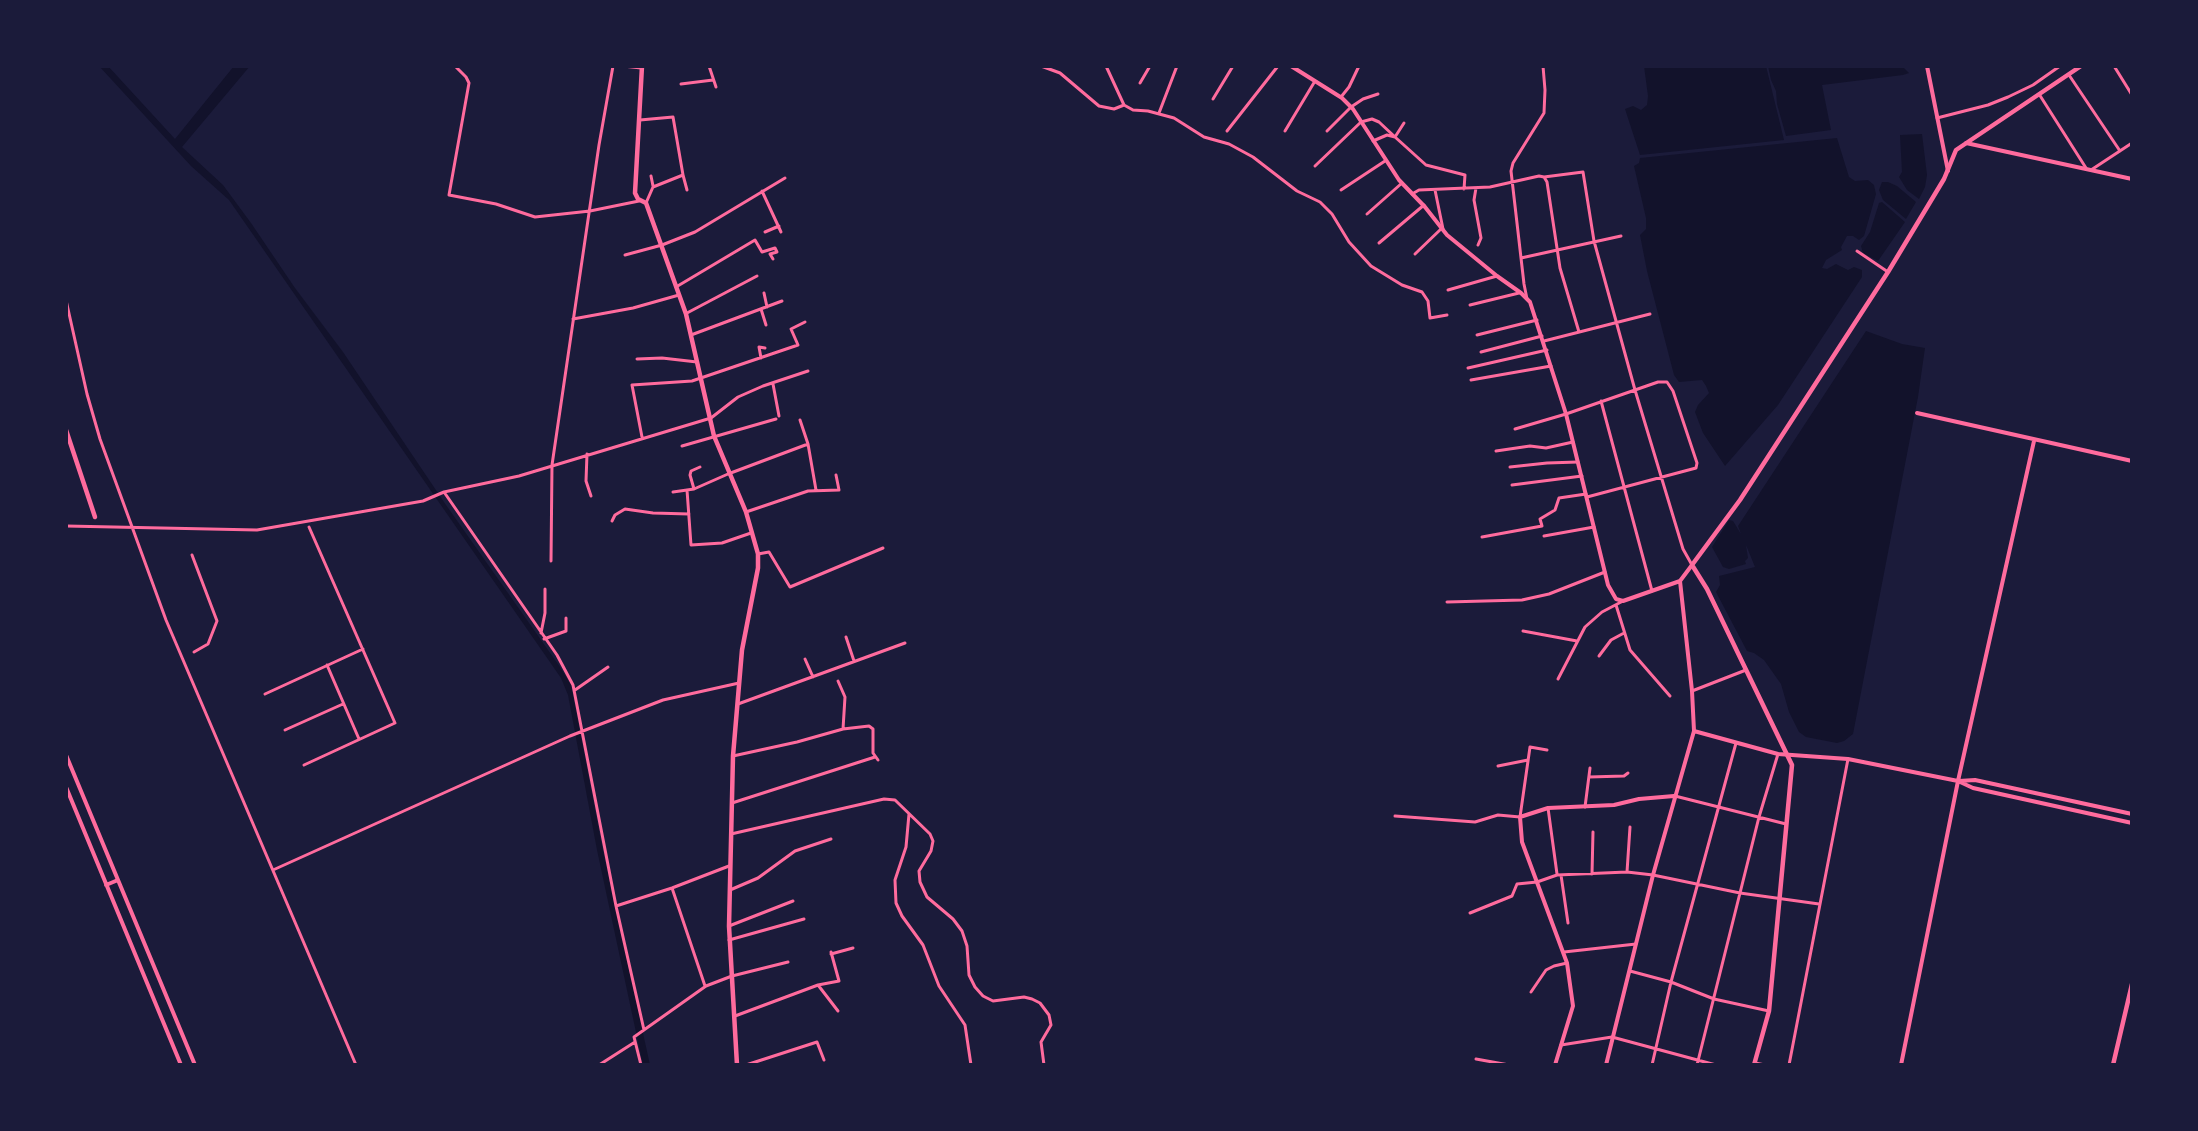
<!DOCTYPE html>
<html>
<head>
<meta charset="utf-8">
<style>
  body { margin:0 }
  #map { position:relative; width:2198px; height:1131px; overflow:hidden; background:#1b1b3a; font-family:Overpass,sans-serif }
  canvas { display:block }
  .frame { position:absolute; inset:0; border:68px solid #1b1b3a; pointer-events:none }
</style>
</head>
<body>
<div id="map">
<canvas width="2198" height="1131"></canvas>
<div class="frame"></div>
</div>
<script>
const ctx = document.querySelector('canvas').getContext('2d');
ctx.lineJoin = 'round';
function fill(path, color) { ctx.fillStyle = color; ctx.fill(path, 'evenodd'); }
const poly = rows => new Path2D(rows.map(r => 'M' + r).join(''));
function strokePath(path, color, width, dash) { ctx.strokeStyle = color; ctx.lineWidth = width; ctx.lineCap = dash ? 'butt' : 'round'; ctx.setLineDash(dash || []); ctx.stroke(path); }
const water = poly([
  [99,66,108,66,175,139,234,66,250,66,182,147,223,185,251,223,295,288,343,352,446,505,560,667,571,685,603,851,650,1065,643,1065,597,850,568,695,561,678,229,200,191,166],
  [1644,66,1766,66,1784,140,1640,155,1625,109,1633,106,1641,110,1647,105,1648,96],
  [1768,66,1902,66,1909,73,1903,75,1822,85,1831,130,1786,136,1777,104,1776,91,1771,80],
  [1922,134,1927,175,1925,187,1919,199,1907,190,1899,177,1902,172,1900,135],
  [1837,138,1849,177,1855,181,1868,180,1874,185,1876,194,1864,236,1859,240,1853,236,1847,236,1841,247,1842,250,1826,260,1822,268,1827,269,1836,264,1848,270,1854,267,1862,270,1862,277,1778,405,1725,466,1703,433,1695,412,1698,405,1709,393,1706,386,1702,380,1679,382,1674,375,1647,271,1640,235,1646,229,1646,218,1634,166,1639,163,1640,158],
  [1882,182,1888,182,1897,186,1916,202,1906,219,1883,200,1879,190],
  [1882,202,1905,222,1878,261,1863,253,1861,246,1870,232,1879,203],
  [1866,331,1902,344,1925,348,1918,397,1853,734,1844,741,1837,743,1806,737,1799,732,1789,712,1781,684,1764,660,1754,653,1747,651,1716,592,1720,585,1719,576,1755,567,1746,545,1748,558,1745,561,1746,564,1729,569,1723,567,1712,547,1729,520,1733,521,1741,534,1738,526]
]);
const minor = poly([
  [455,66,466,77,469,83,449,195,496,204,535,217,590,211,639,201],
  [623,66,641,68],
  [709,66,716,87],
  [1041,66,1060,73,1099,106,1114,109,1124,105],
  [1106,66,1124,105,1133,110,1148,111,1174,118,1204,137,1229,144,1253,157,1297,191,1320,202,1332,214,1349,242,1371,266,1402,285,1422,292,1428,301,1430,318,1447,315],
  [2114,66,2132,95],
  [2069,75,2120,151],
  [1140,83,1150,66],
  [681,84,713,80],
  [2039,94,2086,168],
  [1341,97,1349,87,1359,66],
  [1213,99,1233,66],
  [1159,113,1177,66],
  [1937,118,1988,105,2008,97,2033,85,2060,66],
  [640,120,673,117,683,175,653,187,646,203],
  [1227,131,1278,66],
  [1285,131,1315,81],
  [1327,131,1351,107,1363,99,1378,94],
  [1373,141,1387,135,1395,137,1426,165,1465,175,1464,189],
  [1315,166,1361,122,1372,119,1379,122,1395,137,1404,123],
  [2091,170,2132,143],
  [683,175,687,190],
  [651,176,653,186],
  [1544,177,1583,172,1594,241,1635,390,1683,549,1692,565],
  [1476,188,1474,200,1481,238,1478,245],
  [1341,190,1385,161],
  [1435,190,1443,229],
  [762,191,781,232],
  [1412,194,1419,190,1490,187,1539,176,1544,177,1547,182,1560,268,1579,332],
  [1367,214,1402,183],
  [765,232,779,226],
  [1379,243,1424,205],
  [1857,251,1888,272],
  [1415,254,1442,228],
  [625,255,662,245,695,232,785,178],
  [1521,258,1621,236],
  [676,287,755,240,762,252,775,248,777,252,770,254,773,259],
  [1448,290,1497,276],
  [764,293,767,307],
  [1527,299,1524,284,1511,171,1513,163,1544,113,1545,90,1543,66],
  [66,300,87,394,100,439,166,620,356,1065],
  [1470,305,1519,293],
  [761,309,766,325],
  [687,313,757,276],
  [573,319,633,308,679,295],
  [691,335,782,301],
  [1477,335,1537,320],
  [1544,341,1650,314],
  [1481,352,1542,336],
  [761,358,759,347,765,348],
  [637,359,662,358,697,362],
  [1468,368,1547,350],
  [1471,380,1551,366],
  [773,384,779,416],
  [1601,401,1652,591],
  [800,420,808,444,816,490],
  [1515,429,1566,414,1658,382,1667,382,1673,391,1697,463,1696,468,1587,497],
  [642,437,632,385,692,381,798,345,791,329,805,322],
  [682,446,776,419],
  [1496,451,1530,446,1546,448,1573,442],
  [587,454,586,481,591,496],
  [1510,467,1547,463,1578,462],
  [1512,485,1582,476],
  [694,489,690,475,691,471,700,467],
  [444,492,557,655,573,685,616,906,644,1030],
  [673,492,687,490],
  [746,512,808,491,839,490,836,475],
  [612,521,615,515,625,509,653,513,689,514],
  [66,526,257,530,423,501,444,492,519,476,711,418,738,397,763,386,808,371],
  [751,533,722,543,691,545,687,490,694,489,728,474,808,444],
  [1544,536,1594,527],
  [1482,537,1542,526,1540,519,1555,510,1559,498,1586,494],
  [758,554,769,552,790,587,883,548],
  [192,555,217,621,208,644,194,652],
  [551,561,552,465,599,145,613,66],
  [1447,602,1522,600,1549,594,1605,572],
  [1616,605,1630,650,1670,696],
  [1523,631,1577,641],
  [541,633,545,613,545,589],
  [846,637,854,661],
  [544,639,566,631,566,618],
  [1599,656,1611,640,1624,633],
  [805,659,813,677],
  [327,665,359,739],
  [1558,679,1585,627,1602,612,1623,601],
  [838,681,845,697,843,729],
  [575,690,608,667],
  [1692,691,1746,670],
  [265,694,363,649],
  [738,704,905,643],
  [285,730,343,704],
  [733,756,797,742,843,729,869,726,873,729,873,753,878,760],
  [304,765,395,723,309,527],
  [1498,766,1528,760],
  [1589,777,1624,776,1628,773],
  [1675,796,1786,824],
  [732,803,875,757],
  [1585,807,1590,768],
  [1548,808,1557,874],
  [909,814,906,847,895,880,896,903,902,916,923,945,939,986,965,1025,971,1065],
  [1395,816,1475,822,1498,815,1520,817,1530,747,1547,750],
  [731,834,884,799,895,800,930,834,933,841,931,851,919,871,920,882,927,897,953,919,962,931,967,946,969,975,975,987,983,996,993,1001,1024,997,1032,999,1040,1003,1049,1015,1051,1025,1041,1042,1044,1065],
  [273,870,570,736,663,700,739,683],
  [1627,872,1630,827],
  [1592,874,1593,832],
  [1561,875,1568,923],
  [672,888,705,986],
  [730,890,758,878,795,851,831,839],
  [616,906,672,888,729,866],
  [1470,913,1512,896,1517,884,1537,882,1557,875,1627,872,1653,875,1740,893,1819,904],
  [729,926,793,901],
  [729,940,804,919],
  [1564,952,1636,944],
  [831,954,853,948],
  [1630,971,1671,982,1714,999,1769,1011],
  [818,985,838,1011],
  [1531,992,1546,970,1554,966,1567,963],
  [735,1016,818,985,839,981,831,952],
  [1561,1045,1612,1037,1716,1065],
  [1476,1059,1509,1065],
  [1755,1063,1765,1065],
  [599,1065,635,1042],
  [641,1065,634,1037,706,986,732,976,788,962],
  [746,1065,817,1042,824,1060],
  [1652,1065,1671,982,1736,743],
  [1697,1065,1759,817,1778,754],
  [1789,1065,1848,759]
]);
const tertiary = poly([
  [1291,66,1342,98,1353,109,1399,180,1425,207,1447,235,1497,276,1521,293,1530,302,1566,414,1608,585,1616,599,1623,601,1680,581],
  [1927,66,1948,171],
  [1966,143,2132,179],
  [1917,413,2132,461],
  [1694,731,1778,754,1848,759,1958,781,1973,788,2132,823],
  [66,755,195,1065],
  [1959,781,1975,780,2132,814],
  [66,787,181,1065],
  [106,885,118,880],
  [1555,1065,1573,1006,1567,963,1522,842,1520,817,1548,808,1614,805,1639,799,1674,796],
  [1606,1065,1653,875,1694,731,1692,691,1680,581,1692,565],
  [1901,1065,1958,781,2034,441]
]);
const secondary = poly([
  [1754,1065,1769,1011,1792,765,1707,589,1692,565,1740,500,1888,272,1944,179,1956,150,2081,66],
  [2113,1065,2132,984]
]);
const primary = poly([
  [642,66,635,193,638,199,646,203,686,314,714,436,746,512,758,554,758,568,742,650,733,756,729,926,737,1065],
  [66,430,95,517]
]);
fill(water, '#12122b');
strokePath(minor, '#ff6b9d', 3);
strokePath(tertiary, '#ff6b9d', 4);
strokePath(secondary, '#ff6b9d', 4.5);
strokePath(primary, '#ff6b9d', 4.5);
</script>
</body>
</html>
